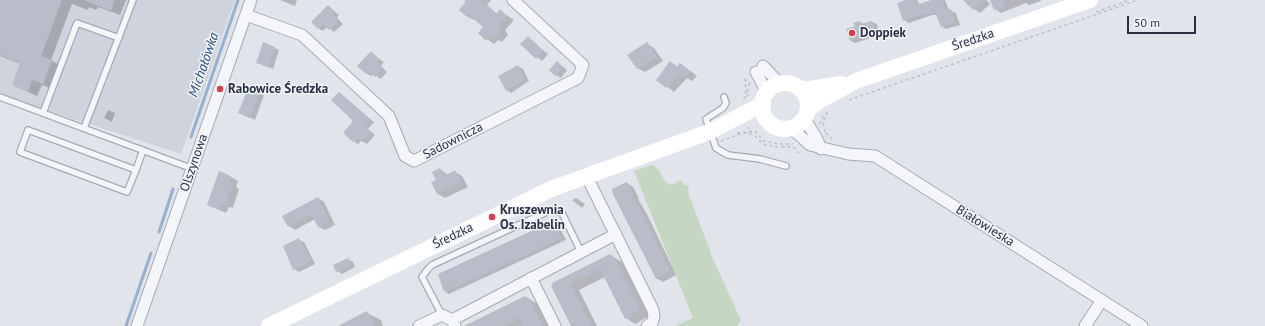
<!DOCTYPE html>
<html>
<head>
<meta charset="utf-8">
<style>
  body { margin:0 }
  #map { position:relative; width:1265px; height:326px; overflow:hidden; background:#e1e4eb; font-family:"PT Sans",sans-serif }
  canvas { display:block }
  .scale { position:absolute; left:1127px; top:16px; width:69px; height:18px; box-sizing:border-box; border:2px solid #283044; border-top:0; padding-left:5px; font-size:12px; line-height:14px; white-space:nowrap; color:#283044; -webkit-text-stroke:3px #f1f4f8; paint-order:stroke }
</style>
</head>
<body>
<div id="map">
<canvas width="1265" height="326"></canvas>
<div class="scale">50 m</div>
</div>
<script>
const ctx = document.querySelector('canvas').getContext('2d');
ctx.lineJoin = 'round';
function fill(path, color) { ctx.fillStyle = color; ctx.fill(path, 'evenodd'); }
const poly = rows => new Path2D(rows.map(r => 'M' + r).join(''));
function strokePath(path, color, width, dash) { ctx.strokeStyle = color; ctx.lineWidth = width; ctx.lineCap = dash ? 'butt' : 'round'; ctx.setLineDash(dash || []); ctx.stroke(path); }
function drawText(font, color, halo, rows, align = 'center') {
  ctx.font = font + ' "PT Sans",sans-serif'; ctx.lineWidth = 3; ctx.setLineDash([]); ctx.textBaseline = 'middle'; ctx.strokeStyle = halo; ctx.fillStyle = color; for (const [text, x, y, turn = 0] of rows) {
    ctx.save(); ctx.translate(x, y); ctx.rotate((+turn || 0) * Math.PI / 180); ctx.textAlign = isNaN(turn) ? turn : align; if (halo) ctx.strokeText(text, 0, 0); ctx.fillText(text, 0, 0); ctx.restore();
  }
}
const built = poly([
  [0,0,235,0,181,154,0,95]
]);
const green = poly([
  [652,165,656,167,666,182,671,185,681,180,685,185,688,185,689,195,713,259,741,320,737,326,675,326,693,318,634,171]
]);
const shadow = poly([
  [0,0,126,0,120,15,98,7,96,10,89,7,88,10,72,4,51,60,61,66,53,89,42,85,37,96,13,85,21,64,0,56],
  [280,0,297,0,295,6],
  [464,0,491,0,487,5,497,14,500,11,514,20,505,30,508,35,502,42,498,40,494,44,479,33,485,27,475,18,474,20,466,16,466,2],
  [908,0,917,0,920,5,934,0,945,0,949,10,956,13,960,25,946,29,941,26,937,15,932,15,909,23,904,20],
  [970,0,986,0,990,4,980,13,974,9],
  [992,0,1041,0,1041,1,1029,5,1026,3,1001,13,995,9],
  [328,6,339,15,337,18,343,24,334,32,327,27,323,31,318,28],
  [860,22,864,24,872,22,877,24,880,35,855,43,851,41,856,27],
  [528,38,548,54,542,61,522,44],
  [647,44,654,48,663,61,645,72,637,68],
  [275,48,279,50,273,69,262,65],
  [371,53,384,62,381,66,387,72,381,79,373,74,371,76,366,73],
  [557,62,567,70,561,78,556,75],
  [671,62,678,67,681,64,697,76,692,81,687,78,674,92,658,79],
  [518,66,523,69,529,81,511,93,507,90],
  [248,89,264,95,255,120,240,113],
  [340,93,374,122,368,129,375,135,367,144,361,141,358,144,353,141,355,121],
  [108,110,115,113,112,122,104,118],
  [440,169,448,175,455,172,462,176,468,187,445,198,438,194,433,183,437,180],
  [231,177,238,181,236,187,239,189,233,208,229,207,226,213,208,205],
  [627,183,633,187,639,198,638,199,648,216,676,275,663,282,656,278],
  [318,198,324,202,335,225,325,230,319,227,315,219,295,230,289,226],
  [576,198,585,204,582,208,572,200],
  [553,223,558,225,566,240,449,294,445,292],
  [299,240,304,242,315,264,299,272,294,269],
  [610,255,622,262,649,316,635,324,626,318,605,277,579,290,597,326,572,326,552,286],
  [348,259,353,262,355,267,342,274,337,271],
  [525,297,538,304,549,326,469,326],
  [367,313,381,320,383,326,340,326]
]);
const stream = poly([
  [191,137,238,0],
  [159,232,173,189],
  [126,326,151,253]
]);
const building = poly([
  [0,0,62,0,41,56,52,60,43,84,32,80,28,92,12,85,20,63,0,55],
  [84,0,115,0,111,11],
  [467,0,480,0,496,14,500,9,507,16,498,25,501,31,494,38,491,36,486,41,478,33,483,27,468,14,466,16,459,10],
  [905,0,915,0,916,5,931,0,942,0,946,10,951,9,955,22,941,27,935,12,929,14,928,12,903,21,897,3],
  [963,0,982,0,973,10],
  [990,0,1004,0,1006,6,994,10],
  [328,5,335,12,333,14,339,20,329,30,323,24,318,29,311,22],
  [860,21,861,24,872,21,876,33,850,41,846,29,855,26,853,23],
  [528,36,544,51,536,59,520,44],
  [263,42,275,47,268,67,256,63],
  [647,42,657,57,637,69,627,55],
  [371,51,379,59,377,62,383,68,375,77,369,71,366,74,357,66],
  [557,61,563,67,555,76,549,70],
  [670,61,677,67,680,63,690,72,685,78,680,73,666,88,656,80],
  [518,65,525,78,521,81,521,82,506,91,498,76],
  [248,88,259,92,250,118,238,113],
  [339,92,370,119,364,126,371,132,362,142,357,138,353,142,343,133,353,121,331,100],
  [440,168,444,176,455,170,461,182,437,194,431,182,436,180,432,172],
  [219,171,231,176,229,182,233,184,225,205,221,203,219,210,207,205],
  [627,182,633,194,631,195,641,211,670,271,656,279,613,194,612,189],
  [318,197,329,222,318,227,311,214,288,227,282,216],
  [553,221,562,238,444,292,438,274],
  [299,238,311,261,293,270,283,246],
  [610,254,611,256,613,255,640,310,625,319,600,269,570,284,591,326,571,326,551,286,553,285,552,283],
  [348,258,351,265,336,272,333,265],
  [525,296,526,298,528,297,543,326,523,326,518,316,512,323,503,326,464,326],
  [367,311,375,326,338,326]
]);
const path = poly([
  [1096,12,1130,0],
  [744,79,749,83,747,97],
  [744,99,746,89,745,80],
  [849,100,1138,0],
  [820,124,823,115],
  [748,127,749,129],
  [825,132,823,122,828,111],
  [737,133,755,131,764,141,779,144,793,144],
  [826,133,832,139],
  [721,141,743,133,749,133,755,136,763,144,778,147,793,147,799,153]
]);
const lane = poly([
  [0,97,193,169],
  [724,97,726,103,723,108,706,119,716,148,728,155,760,159,786,166],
  [43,113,77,23,119,38],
  [84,128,133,0],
  [28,130,136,170,127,192,20,152,28,130],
  [136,170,143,150],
  [442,315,422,277,428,269,432,265,551,210,562,213,581,252]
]);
const street = poly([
  [246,15,302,35,389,116,405,156,414,161,578,78,583,65,513,0],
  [763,66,780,84],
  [756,72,764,87,766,95],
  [804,118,817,139,821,149],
  [789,129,797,133,810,145,848,154,875,156,1142,326],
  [586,175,653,310,654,317,652,323,647,326],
  [531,278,555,326],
  [452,320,616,234],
  [137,326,251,0],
  [419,326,442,315,452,320,455,326],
  [1085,326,1102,300]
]);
const secondary = poly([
  '762 106a23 23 0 1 1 46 0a23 23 0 1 1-46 0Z',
  [800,89,810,89,841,84],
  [808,109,819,101,856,81,1090,0],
  [269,326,551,189,709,132,763,104]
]);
const markers = [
  [852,33,4,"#d93d4a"],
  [220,89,4,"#d93d4a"],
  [492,217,4,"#d93d4a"]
];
const poiNames = [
  ["Doppiek",860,33],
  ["Rabowice Średzka",228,89],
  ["Kruszewnia",500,210],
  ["Os. Izabelin",500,225]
];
const streetNames = [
  ["Średzka",973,40,-19],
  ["Sadownicza",453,141,-27],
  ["Olszynowa",194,163,-71],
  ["Białowieska",985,226,32],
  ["Średzka",453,236,-26]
];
const waterNames = [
  ["Michałówka",204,65,-71]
];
fill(built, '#cfd3dd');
fill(green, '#c5d6c2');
fill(shadow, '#0003');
strokePath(stream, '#99afce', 3);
fill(building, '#b8bdc9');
strokePath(lane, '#a6aab6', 8);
strokePath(street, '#a6aab6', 13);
strokePath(path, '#bbbfc6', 1.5, [3, 3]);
strokePath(lane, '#f4f6f9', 5.5);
strokePath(street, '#f4f6f9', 11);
strokePath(secondary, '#fff', 16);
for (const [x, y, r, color] of markers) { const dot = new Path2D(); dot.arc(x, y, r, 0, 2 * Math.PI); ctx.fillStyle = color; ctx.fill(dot); strokePath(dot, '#f1f4f8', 1.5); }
drawText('bold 13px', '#283044', '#f1f4f8', poiNames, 'left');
drawText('13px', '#283044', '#f1f4f8', streetNames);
drawText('italic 14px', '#2e4c7c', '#f1f4f8', waterNames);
</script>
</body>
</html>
